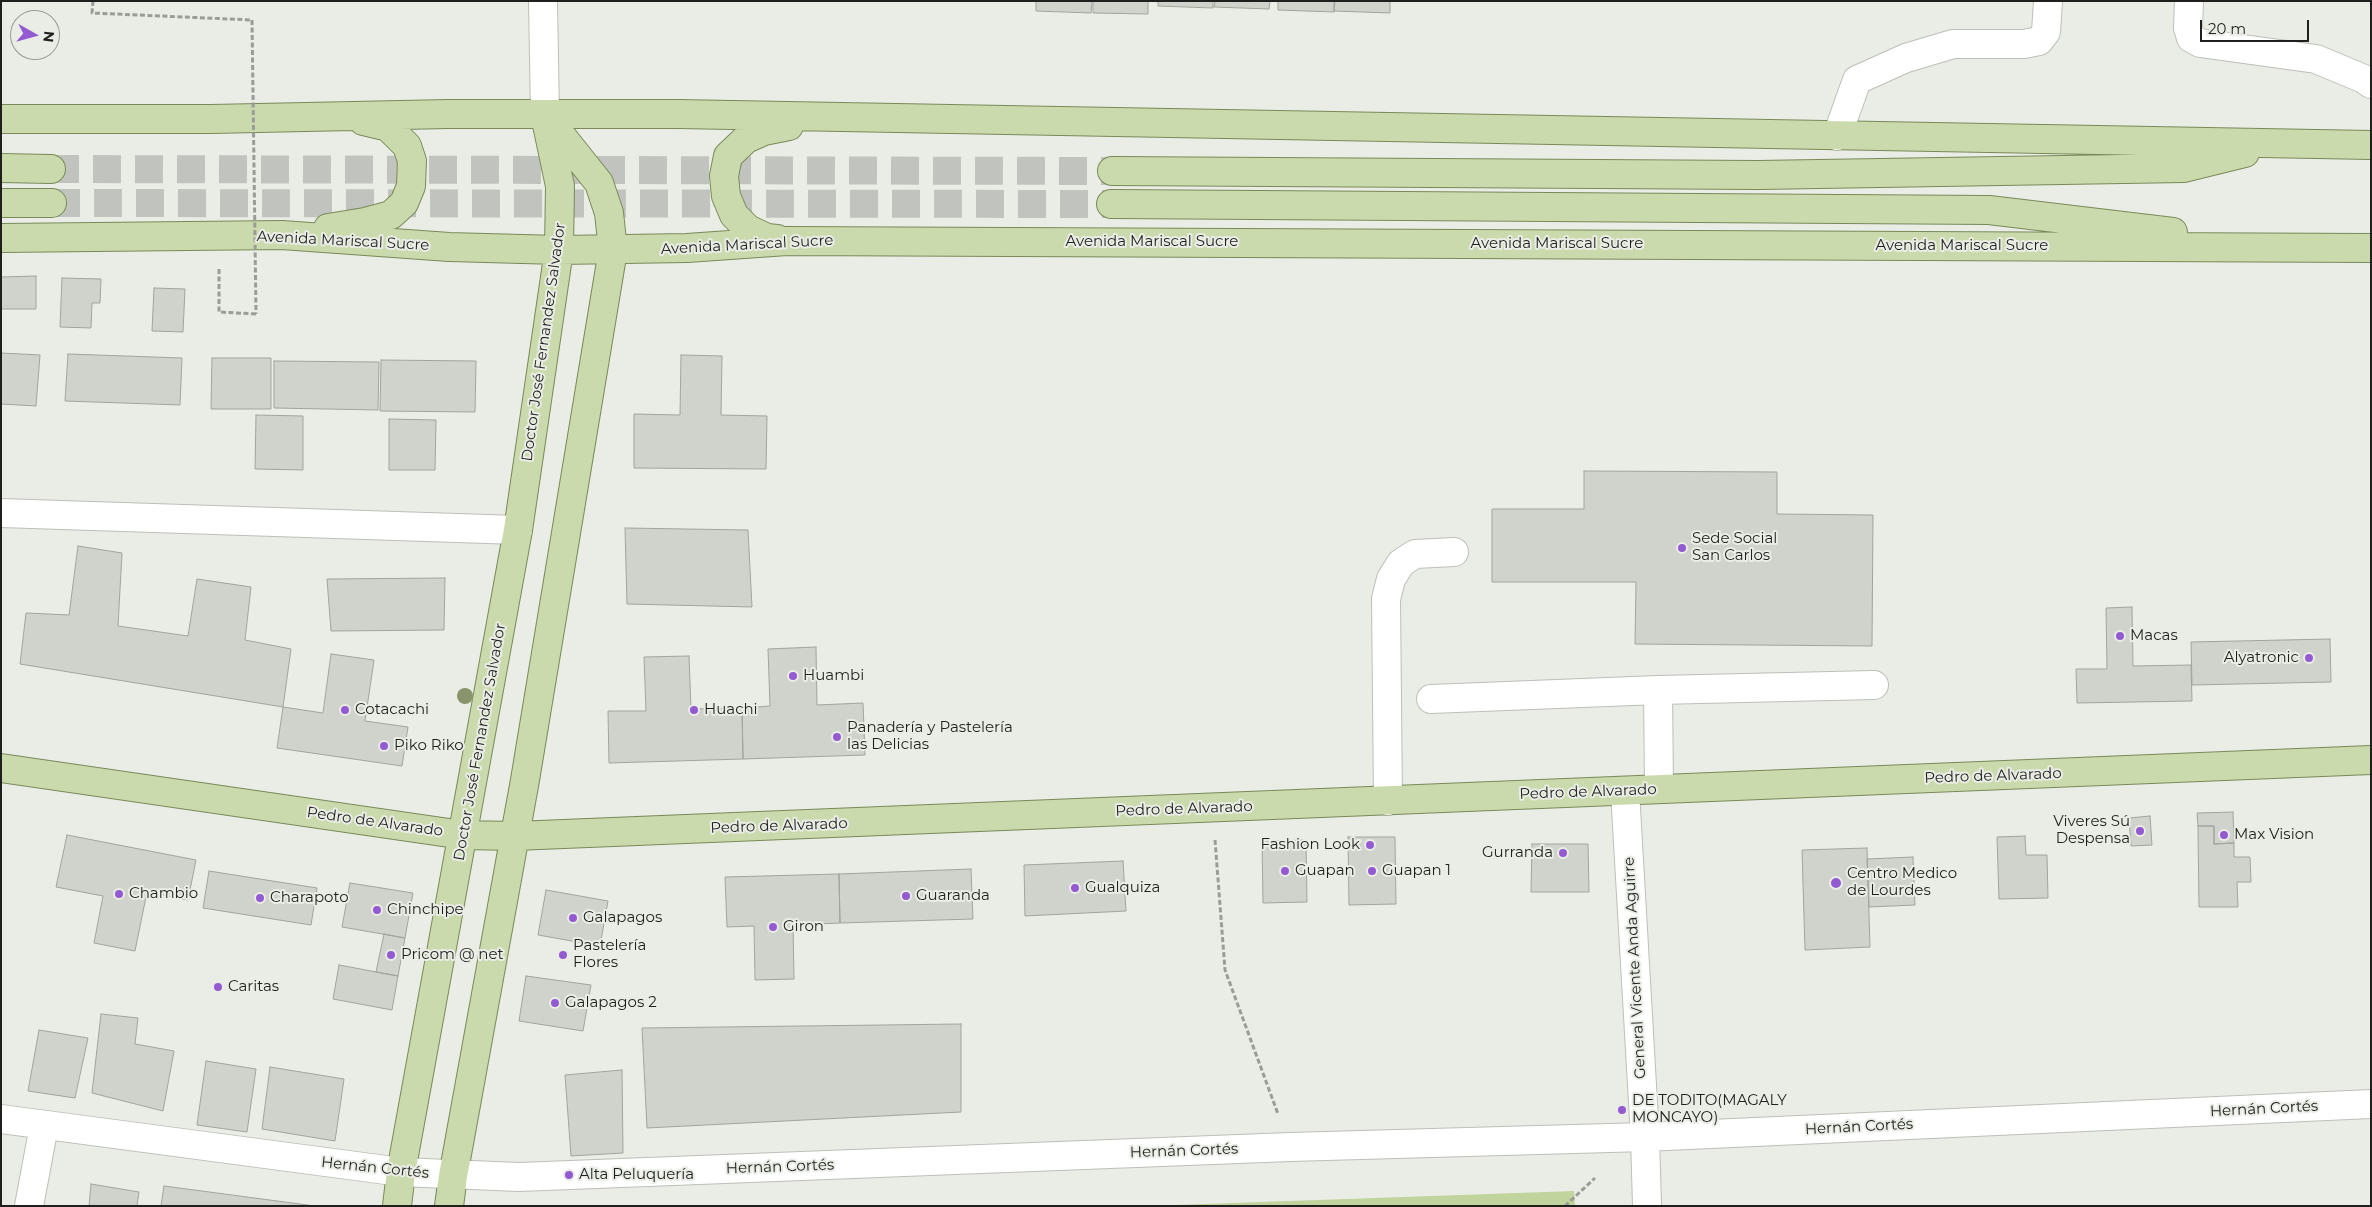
<!DOCTYPE html>
<html>
<head>
<meta charset="utf-8">
<style>
  body { margin:0 }
  #map { position:relative; width:2372px; height:1207px; overflow:hidden; background:#eaede6; font-family:Montserrat,sans-serif }
  canvas { display:block }
  .frame { position:absolute; inset:0; border:2px solid #1f201d; pointer-events:none }
  .north { position:absolute; left:10px; top:10px; width:50px; height:50px; box-sizing:border-box; background:#eaede6; border:1px solid #999b96; border-radius:50%; rotate:97deg; font-size:14px; font-weight:700; line-height:20px; text-align:center; color:#1f201d }
  .north::after { content:''; display:block; margin:auto; width:18px; height:22px; background:#935ad1; clip-path:polygon(50% 0,100% 100%,50% 72%,0 100%) }
  .scale { position:absolute; left:2200px; top:20px; width:109px; height:22px; box-sizing:border-box; border:2px solid #1f201d; border-top:0; padding-left:6px; font-size:15px; line-height:18px; white-space:nowrap; color:#1f201d; -webkit-text-stroke:4px #eaede6; paint-order:stroke }
</style>
</head>
<body>
<div id="map">
<canvas width="2372" height="1207"></canvas>
<div class="frame"></div>
<div class="north">N</div>
<div class="scale">20 m</div>
</div>
<script>
const ctx = document.querySelector('canvas').getContext('2d');
ctx.lineJoin = 'round';
function fill(path, color) { ctx.fillStyle = color; ctx.fill(path, 'evenodd'); }
const poly = rows => new Path2D(rows.map(r => 'M' + r).join(''));
function strokePath(path, color, width, dash) { ctx.strokeStyle = color; ctx.lineWidth = width; ctx.lineCap = dash ? 'butt' : 'round'; ctx.setLineDash(dash || []); ctx.stroke(path); }
function drawText(font, color, halo, rows, align = 'center') {
  ctx.font = font + ' Montserrat,sans-serif'; ctx.lineWidth = 4; ctx.setLineDash([]); ctx.textBaseline = 'middle'; ctx.strokeStyle = halo; ctx.fillStyle = color; for (const [text, x, y, turn = 0] of rows) {
    ctx.save(); ctx.translate(x, y); ctx.rotate((+turn || 0) * Math.PI / 180); ctx.textAlign = isNaN(turn) ? turn : align; if (halo) ctx.strokeText(text, 0, 0); ctx.fillText(text, 0, 0); ctx.restore();
  }
}
const green = poly([
  [1574,1191,1575,1206,1147,1206]
]);
const building = poly([
  [1036,1,1092,1,1091,13,1036,11,1036,1],
  [1093,1,1148,1,1148,14,1093,13,1093,1],
  [1158,1,1213,1,1213,8,1158,6,1158,1],
  [1215,1,1270,1,1269,9,1214,7,1215,1],
  [1278,1,1334,1,1334,12,1278,10,1278,1],
  [1335,1,1390,1,1390,13,1334,11,1335,1],
  [36,276,36,309,1,309,1,277,36,276],
  [62,278,101,279,100,303,92,303,91,328,60,327,62,278],
  [154,288,185,289,183,332,152,331,154,288],
  [1,353,40,355,36,406,1,404,1,353],
  [68,354,182,358,180,405,65,401,68,354],
  [681,355,722,356,721,415,767,416,766,469,634,468,634,414,680,415,681,355],
  [212,358,271,358,271,409,211,409,212,358],
  [381,360,476,361,475,412,380,411,381,360],
  [274,361,379,362,378,410,274,408,274,361],
  [256,415,303,416,303,470,255,469,256,415],
  [389,419,436,420,435,470,389,470,389,419],
  [1584,471,1777,472,1777,514,1873,515,1872,646,1635,644,1636,582,1492,582,1492,509,1584,509,1584,471],
  [625,528,748,530,752,607,627,604,625,528],
  [78,546,122,553,118,626,188,636,197,579,251,587,245,640,291,649,283,707,20,664,26,613,69,615,78,546],
  [445,578,444,630,331,631,327,579,445,578],
  [2132,607,2133,666,2191,665,2192,701,2077,703,2076,669,2107,669,2106,608,2132,607],
  [2330,639,2331,682,2192,685,2191,642,2330,639],
  [816,647,817,705,863,703,865,755,743,759,742,708,770,706,768,649,816,647],
  [331,654,374,660,365,721,408,727,402,766,277,748,283,707,323,713,331,654],
  [689,656,691,709,742,708,743,759,609,763,608,711,646,711,644,657,689,656],
  [2233,812,2234,843,2214,844,2214,826,2198,826,2197,813,2233,812],
  [2150,816,2152,845,2131,846,2129,818,2150,816],
  [2198,826,2214,826,2214,844,2234,843,2234,857,2250,857,2251,882,2237,882,2238,907,2199,907,2198,826],
  [67,835,196,860,188,900,147,892,135,951,94,943,103,896,56,887,67,835],
  [2025,836,2026,855,2047,855,2048,898,1999,899,1997,837,2025,836],
  [1348,837,1395,837,1396,904,1349,905,1348,837],
  [1306,840,1307,902,1263,903,1262,841,1306,840],
  [1532,844,1588,844,1589,892,1531,892,1532,844],
  [1867,848,1870,947,1805,950,1802,850,1867,848],
  [1913,857,1915,905,1869,907,1867,859,1913,857],
  [1123,861,1126,911,1025,916,1024,865,1123,861],
  [971,869,973,919,840,923,839,874,971,869],
  [209,871,317,888,311,925,203,908,209,871],
  [839,874,840,923,793,925,794,979,755,980,754,926,727,927,725,877,839,874],
  [350,883,413,893,405,938,342,927,350,883],
  [546,890,608,901,600,946,538,935,546,890],
  [384,934,405,938,398,976,376,972,384,934],
  [339,965,398,976,392,1010,333,999,339,965],
  [526,976,591,985,583,1031,519,1021,526,976],
  [101,1014,138,1018,135,1044,174,1051,163,1111,92,1093,101,1014],
  [961,1024,961,1112,647,1128,642,1028,961,1024],
  [39,1030,88,1038,75,1098,28,1091,39,1030],
  [206,1061,256,1069,247,1132,197,1125,206,1061],
  [270,1067,344,1079,335,1141,262,1129,270,1067],
  [622,1070,623,1153,571,1156,565,1075,622,1070],
  [91,1184,139,1192,137,1206,89,1206,91,1184],
  [164,1186,315,1206,161,1206,164,1186]
]);
const majorTunnel = poly([
  [51,169,1112,171],
  [52,203,1111,204]
]);
const path = poly([
  [93,1,92,13,252,20],
  [219,269,219,312,256,314],
  [1215,840,1225,970,1278,1114],
  [1565,1206,1595,1178]
]);
const minor = poly([
  [543,1,545,115],
  [2189,1,2188,28,2191,38,2200,43,2316,59,2364,79,2371,84],
  [1837,136,1857,80,1906,58,1953,44,2024,44,2039,41,2046,32,2048,1],
  [1,513,518,530],
  [1431,699,1658,690],
  [1659,789,1658,690,1874,685],
  [1625,791,1645,1137,1647,1206],
  [1388,801,1386,599,1391,579,1401,563,1415,554,1454,552],
  [1,1119,401,1172,519,1177,1290,1147,1645,1137,2371,1104],
  [29,1206,44,1126]
]);
const major = poly([
  [1,119,211,119,448,114,678,114,2371,145],
  [1,168,51,169],
  [1112,171,1758,175,2184,168,2245,153],
  [1,203,52,203],
  [1111,204,1989,210,2173,232],
  [328,228,365,222,391,215,404,203,411,186,412,161,407,146,388,127,363,121],
  [1,238,282,235,449,247,559,250,687,248,787,241,2371,248],
  [777,239,767,238,748,229,734,215,726,196,724,176,728,156,746,139,764,131,789,126],
  [1,768,463,835,515,836,2371,760],
  [397,1206,401,1172,518,530,559,250,560,186,546,120],
  [449,1206,453,1176,525,780,613,250,609,213,599,183,545,115]
]);
const pathBridge = poly([
  [252,20,256,314]
]);
const trees = [
  [465,696]
];
const markers = [
  [1682,548,5,"#935ad1"],
  [2120,636,5,"#935ad1"],
  [2309,658,5,"#935ad1"],
  [793,676,5,"#935ad1"],
  [345,710,5,"#935ad1"],
  [694,710,5,"#935ad1"],
  [837,737,5,"#935ad1"],
  [384,746,5,"#935ad1"],
  [2140,831,5,"#935ad1"],
  [2224,835,5,"#935ad1"],
  [1370,845,5,"#935ad1"],
  [1563,853,5,"#935ad1"],
  [1285,871,5,"#935ad1"],
  [1372,871,5,"#935ad1"],
  [1836,883,6,"#935ad1"],
  [1075,888,5,"#935ad1"],
  [119,894,5,"#935ad1"],
  [906,896,5,"#935ad1"],
  [260,898,5,"#935ad1"],
  [377,910,5,"#935ad1"],
  [573,918,5,"#935ad1"],
  [773,927,5,"#935ad1"],
  [391,955,5,"#935ad1"],
  [563,955,5,"#935ad1"],
  [218,987,5,"#935ad1"],
  [555,1003,5,"#935ad1"],
  [1622,1110,5,"#935ad1"],
  [569,1175,5,"#935ad1"]
];
const streetNames = [
  ["Avenida Mariscal Sucre",343,241,3],
  ["Avenida Mariscal Sucre",1152,242],
  ["Avenida Mariscal Sucre",1557,244],
  ["Avenida Mariscal Sucre",747,245,-3],
  ["Avenida Mariscal Sucre",1962,246],
  ["Doctor José Fernandez Salvador",544,342,-82],
  ["Doctor José Fernandez Salvador",480,742,-80],
  ["Pedro de Alvarado",1993,776,-2],
  ["Pedro de Alvarado",1588,792,-2],
  ["Pedro de Alvarado",1184,809,-2],
  ["Pedro de Alvarado",375,822,8],
  ["Pedro de Alvarado",779,826,-2],
  ["General Vicente Anda Aguirre",1635,968,-93],
  ["Hernán Cortés",2264,1109,-3],
  ["Hernán Cortés",1859,1127,-3],
  ["Hernán Cortés",1184,1151,-2],
  ["Hernán Cortés",780,1167,-2],
  ["Hernán Cortés",375,1168,6]
];
const poiNames = [
  ["Sede Social",1692,539],
  ["San Carlos",1692,556],
  ["Macas",2130,636],
  ["Alyatronic",2299,658,"right"],
  ["Huambi",803,676],
  ["Cotacachi",355,710],
  ["Huachi",704,710],
  ["Panadería y Pastelería",847,728],
  ["las Delicias",847,745],
  ["Piko Riko",394,746],
  ["Viveres Sú",2130,822,"right"],
  ["Despensa",2130,839,"right"],
  ["Max Vision",2234,835],
  ["Fashion Look",1360,845,"right"],
  ["Gurranda",1553,853,"right"],
  ["Guapan",1295,871],
  ["Guapan 1",1382,871],
  ["Centro Medico",1847,874],
  ["de Lourdes",1847,891],
  ["Gualquiza",1085,888],
  ["Chambio",129,894],
  ["Guaranda",916,896],
  ["Charapoto",270,898],
  ["Chinchipe",387,910],
  ["Galapagos",583,918],
  ["Giron",783,927],
  ["Pastelería",573,946],
  ["Flores",573,963],
  ["Pricom @ net",401,955],
  ["Caritas",228,987],
  ["Galapagos 2",565,1003],
  ["DE TODITO(MAGALY",1632,1101],
  ["MONCAYO)",1632,1118],
  ["Alta Peluquería",579,1175]
];
fill(green, '#c1d49d');
fill(building, '#d0d3cc');
strokePath(building, '#a1a49d', 1);
strokePath(majorTunnel, '#c1c4be', 28, [28, 14]);
strokePath(minor, '#bdbfb8', 30);
strokePath(major, '#798958', 30);
strokePath(path, '#9a9c97', 3, [5, 2.5]);
strokePath(minor, '#fff', 28);
strokePath(major, '#cbdaad', 28);
strokePath(pathBridge, '#9a9c97', 3, [5, 2.5]);
ctx.fillStyle = '#89936c';
for (const [x, y] of trees) { ctx.beginPath(); ctx.arc(x, y, 8, 0, 2 * Math.PI); ctx.fill(); }
for (const [x, y, r, color] of markers) { const dot = new Path2D(); dot.arc(x, y, r, 0, 2 * Math.PI); ctx.fillStyle = color; ctx.fill(dot); strokePath(dot, '#eaede6', 2); }
drawText('15px', '#1f201d', '#eaede6', streetNames);
drawText('15px', '#1f201d', '#eaede6', poiNames, 'left');
</script>
</body>
</html>
